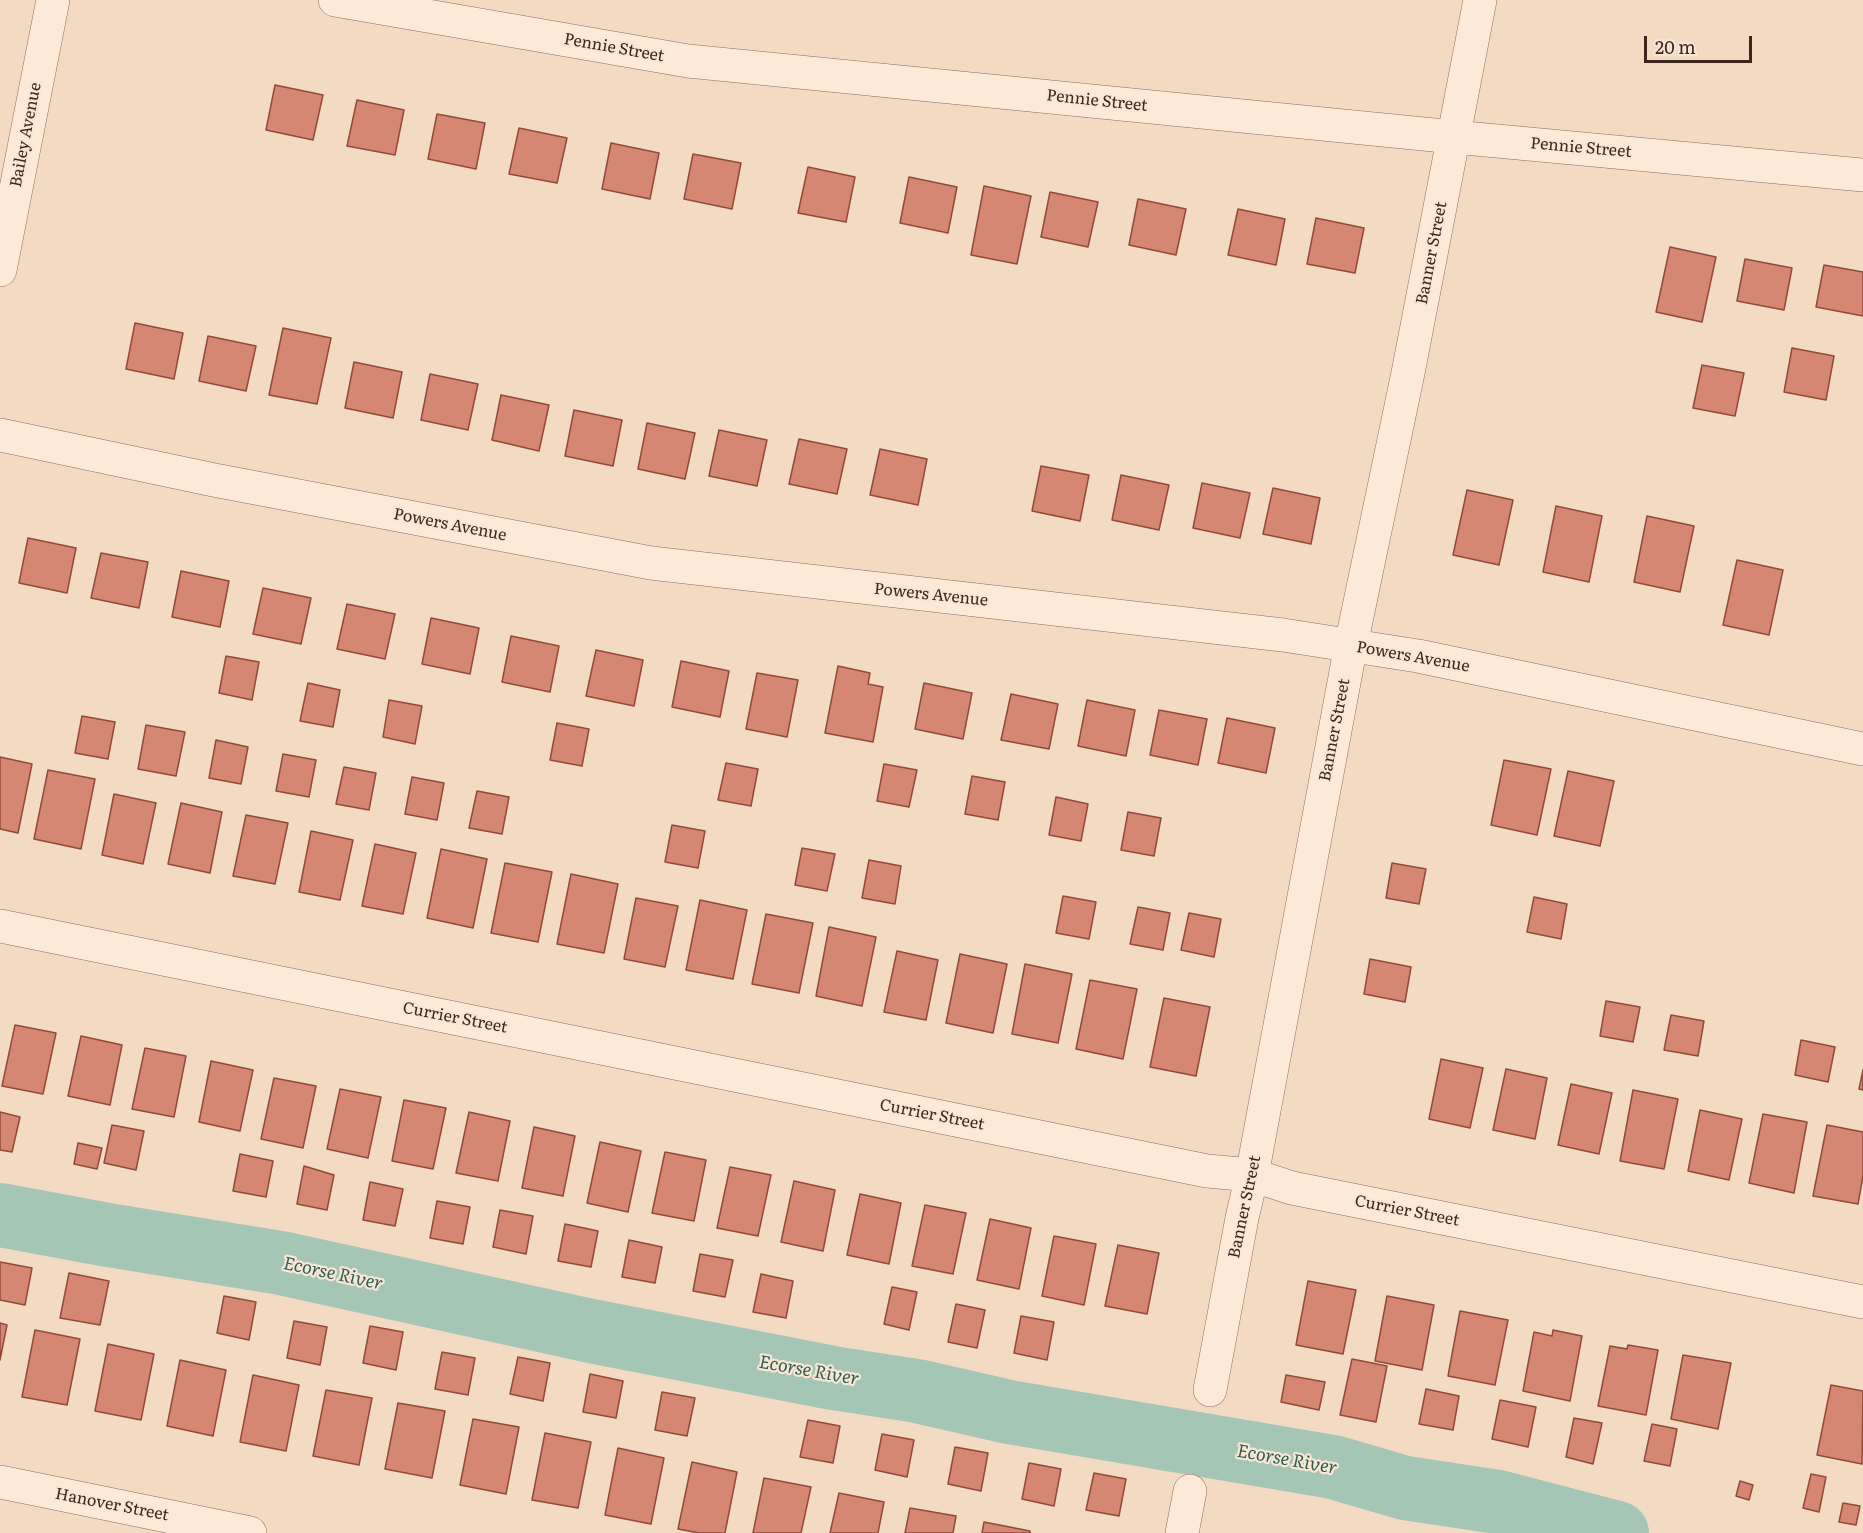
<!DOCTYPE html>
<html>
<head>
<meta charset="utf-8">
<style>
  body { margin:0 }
  #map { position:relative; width:1863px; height:1533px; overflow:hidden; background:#f3dac3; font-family:Literata,serif }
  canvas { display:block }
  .scale { position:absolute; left:1644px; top:36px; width:108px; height:27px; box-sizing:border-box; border:3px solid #3e261d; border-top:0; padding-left:8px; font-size:18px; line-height:21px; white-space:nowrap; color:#3e261d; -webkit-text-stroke:4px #fae6d4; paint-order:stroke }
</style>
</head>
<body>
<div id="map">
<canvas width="1863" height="1533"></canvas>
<div class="scale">20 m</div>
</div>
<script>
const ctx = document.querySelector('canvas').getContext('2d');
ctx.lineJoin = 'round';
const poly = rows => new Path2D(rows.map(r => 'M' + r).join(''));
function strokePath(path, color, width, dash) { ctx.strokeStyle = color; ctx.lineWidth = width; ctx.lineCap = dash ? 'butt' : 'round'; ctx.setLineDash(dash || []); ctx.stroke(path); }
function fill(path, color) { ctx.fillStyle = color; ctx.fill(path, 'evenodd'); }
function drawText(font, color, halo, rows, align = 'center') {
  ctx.font = font + ' Literata,serif'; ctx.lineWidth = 4.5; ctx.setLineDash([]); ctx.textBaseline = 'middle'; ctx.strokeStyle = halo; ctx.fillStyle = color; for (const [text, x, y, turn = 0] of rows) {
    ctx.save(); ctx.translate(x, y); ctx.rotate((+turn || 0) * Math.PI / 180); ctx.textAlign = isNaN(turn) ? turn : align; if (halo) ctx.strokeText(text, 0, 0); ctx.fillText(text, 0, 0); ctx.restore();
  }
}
const river = poly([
  [0,1215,108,1235,281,1263,591,1331,833,1378,917,1391,1009,1412,1333,1467,1405,1488,1498,1502,1617,1533]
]);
const building = poly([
  [275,85,323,95,313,140,266,130,275,85],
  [357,100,404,110,395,155,347,146,357,100],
  [437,114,485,123,476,169,428,159,437,114],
  [519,128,567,138,557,183,509,174,519,128],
  [611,143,659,153,650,199,602,189,611,143],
  [693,154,741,163,732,209,684,199,693,154],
  [808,167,855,177,846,222,798,213,808,167],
  [909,177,957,187,948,233,900,223,909,177],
  [984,186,1031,196,1017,264,971,255,984,186],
  [1050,192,1098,202,1088,247,1041,237,1050,192],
  [1138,199,1186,209,1176,255,1129,245,1138,199],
  [1238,209,1285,219,1276,265,1228,255,1238,209],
  [1316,218,1364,228,1355,273,1307,264,1316,218],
  [1670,247,1716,257,1702,322,1656,312,1670,247],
  [1745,259,1792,268,1784,310,1737,301,1745,259],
  [1824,265,1863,272,1863,316,1816,307,1824,265],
  [135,323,183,333,174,379,126,369,135,323],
  [283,328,331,338,317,404,269,395,283,328],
  [208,336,256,346,246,391,199,381,208,336],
  [1792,348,1834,356,1826,400,1784,392,1792,348],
  [354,362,402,372,393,418,345,408,354,362],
  [1702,365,1744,373,1735,416,1693,408,1702,365],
  [430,374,478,384,468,430,421,420,430,374],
  [501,395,549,405,539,451,492,440,501,395],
  [574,410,622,420,613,466,565,456,574,410],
  [647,423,695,433,685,479,638,469,647,423],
  [719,430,767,440,757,486,709,476,719,430],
  [799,439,847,449,837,494,789,484,799,439],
  [880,449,927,459,918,505,870,495,880,449],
  [1041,466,1089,475,1080,521,1032,511,1041,466],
  [1121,475,1169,485,1159,530,1112,520,1121,475],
  [1202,483,1250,493,1240,538,1193,528,1202,483],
  [1273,488,1320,498,1311,544,1263,534,1273,488],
  [1467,490,1513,500,1499,565,1453,555,1467,490],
  [1556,506,1602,516,1589,582,1543,572,1556,506],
  [1647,516,1694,526,1680,592,1634,582,1647,516],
  [28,538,76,548,67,593,19,583,28,538],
  [101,553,148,562,139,608,91,598,101,553],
  [1737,560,1783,570,1769,635,1723,625,1737,560],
  [181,571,229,581,220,627,172,617,181,571],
  [263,588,311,598,301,644,253,634,263,588],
  [347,604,395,614,385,659,337,649,347,604],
  [431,618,479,628,470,674,422,664,431,618],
  [511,636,559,646,550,692,502,682,511,636],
  [596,650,643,660,634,706,586,696,596,650],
  [226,656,259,662,252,700,219,693,226,656],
  [681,661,729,671,720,717,672,707,681,661],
  [838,666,870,673,868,684,883,687,873,742,825,733,838,666],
  [757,673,798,680,787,737,746,729,757,673],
  [308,683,340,690,333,727,300,721,308,683],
  [924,683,972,693,963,739,915,729,924,683],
  [1011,694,1058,704,1049,749,1001,740,1011,694],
  [389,700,422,706,415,744,383,737,389,700],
  [1087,700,1135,710,1126,756,1078,746,1087,700],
  [1159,710,1207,719,1198,765,1150,755,1159,710],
  [82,716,115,722,108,759,75,753,82,716],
  [1227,718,1275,728,1266,773,1218,763,1227,718],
  [557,723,589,729,582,766,550,760,557,723],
  [146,725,185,732,176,776,138,769,146,725],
  [216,740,248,747,241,784,209,778,216,740],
  [283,754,316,760,309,797,276,791,283,754],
  [0,757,32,764,18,833,0,829,0,757],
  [1504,760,1551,769,1537,835,1491,825,1504,760],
  [726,763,758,769,751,806,718,800,726,763],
  [884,764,917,770,909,807,877,801,884,764],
  [344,767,376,773,369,810,336,804,344,767],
  [48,770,95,779,81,849,34,839,48,770],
  [1568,771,1614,781,1600,846,1554,836,1568,771],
  [972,776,1005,782,998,820,965,814,972,776],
  [412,777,444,783,437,820,405,814,412,777],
  [477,791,509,797,502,834,469,828,477,791],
  [114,794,156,803,143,864,102,855,114,794],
  [1056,797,1088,804,1081,841,1049,835,1056,797],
  [181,803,222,812,210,873,168,864,181,803],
  [1128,812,1161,818,1154,856,1121,850,1128,812],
  [246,815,288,823,275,884,233,876,246,815],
  [672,825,705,831,698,868,665,862,672,825],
  [311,831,353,840,340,900,299,892,311,831],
  [375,844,416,853,403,914,362,906,375,844],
  [802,848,835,854,827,891,795,885,802,848],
  [441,849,487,859,473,928,427,918,441,849],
  [869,860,901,866,895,904,862,898,869,860],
  [505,863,552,872,538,942,491,933,505,863],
  [1392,863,1426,869,1419,904,1386,898,1392,863],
  [571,874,618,884,604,953,557,944,571,874],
  [1063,896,1096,902,1089,939,1056,933,1063,896],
  [1534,897,1567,904,1561,939,1527,932,1534,897],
  [636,898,678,906,665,967,624,959,636,898],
  [700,900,747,910,733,979,686,970,700,900],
  [1138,907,1170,913,1163,950,1130,944,1138,907],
  [1189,913,1221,919,1214,957,1181,950,1189,913],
  [766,914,813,923,799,993,752,984,766,914],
  [829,927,876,937,862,1006,816,996,829,927],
  [897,951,938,960,926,1020,884,1012,897,951],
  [960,954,1007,964,993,1033,946,1023,960,954],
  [1370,959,1411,967,1405,1002,1364,994,1370,959],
  [1025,964,1072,974,1058,1043,1012,1034,1025,964],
  [1090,980,1137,989,1123,1059,1076,1049,1090,980],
  [1164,998,1210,1007,1196,1076,1150,1067,1164,998],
  [1606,1001,1640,1007,1633,1042,1600,1036,1606,1001],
  [1671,1015,1704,1021,1698,1056,1664,1050,1671,1015],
  [15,1025,56,1033,43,1094,2,1086,15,1025],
  [81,1036,122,1045,110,1105,68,1096,81,1036],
  [1801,1040,1835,1047,1828,1082,1795,1075,1801,1040],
  [145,1048,186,1056,174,1117,132,1109,145,1048],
  [1441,1059,1483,1068,1470,1128,1429,1119,1441,1059],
  [211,1061,253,1070,240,1131,199,1122,211,1061],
  [1506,1069,1547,1078,1535,1139,1493,1130,1506,1069],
  [1863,1070,1863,1090,1859,1089,1863,1070],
  [274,1078,316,1086,303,1148,261,1139,274,1078],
  [1571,1084,1612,1093,1599,1154,1558,1145,1571,1084],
  [340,1089,381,1097,368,1158,327,1149,340,1089],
  [1633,1090,1678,1099,1664,1169,1620,1161,1633,1090],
  [404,1100,446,1108,433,1169,392,1161,404,1100],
  [1700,1110,1742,1119,1729,1180,1688,1171,1700,1110],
  [0,1112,20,1117,12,1152,0,1150,0,1112],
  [469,1112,510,1121,498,1181,456,1173,469,1112],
  [1763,1114,1807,1122,1794,1193,1749,1183,1763,1114],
  [112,1125,144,1131,136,1170,104,1163,112,1125],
  [1827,1125,1863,1132,1863,1176,1858,1204,1813,1196,1827,1125],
  [534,1127,575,1136,563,1196,522,1188,534,1127],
  [600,1142,641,1151,628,1212,587,1203,600,1142],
  [78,1143,102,1148,97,1169,74,1164,78,1143],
  [665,1152,706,1160,694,1221,652,1213,665,1152],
  [240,1154,273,1161,266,1197,233,1191,240,1154],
  [304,1166,334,1175,327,1210,297,1204,304,1166],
  [730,1167,771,1175,758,1236,717,1228,730,1167],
  [794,1181,835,1190,823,1251,781,1242,794,1181],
  [370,1182,403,1189,395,1226,363,1220,370,1182],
  [860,1194,901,1203,889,1264,847,1255,860,1194],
  [437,1201,470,1207,463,1244,430,1238,437,1201],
  [925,1205,966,1213,953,1274,912,1266,925,1205],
  [500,1210,533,1216,526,1254,493,1247,500,1210],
  [990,1219,1031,1228,1019,1289,977,1280,990,1219],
  [565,1224,598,1231,591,1267,558,1261,565,1224],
  [1054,1236,1096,1244,1084,1305,1042,1296,1054,1236],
  [629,1240,662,1247,655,1283,622,1277,629,1240],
  [1118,1245,1159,1253,1147,1314,1105,1306,1118,1245],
  [700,1254,733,1260,725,1297,693,1291,700,1254],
  [0,1262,32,1268,25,1305,0,1300,0,1262],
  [69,1273,109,1281,100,1325,60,1318,69,1273],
  [761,1274,793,1281,786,1318,753,1312,761,1274],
  [1308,1281,1356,1290,1343,1354,1296,1345,1308,1281],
  [892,1287,917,1292,909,1330,884,1324,892,1287],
  [224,1296,256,1302,249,1340,217,1333,224,1296],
  [1387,1296,1434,1305,1422,1370,1375,1361,1387,1296],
  [956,1304,985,1310,977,1348,948,1342,956,1304],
  [1460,1311,1508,1320,1495,1385,1448,1376,1460,1311],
  [1021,1316,1054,1322,1047,1360,1014,1353,1021,1316],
  [294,1321,327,1327,320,1365,287,1358,294,1321],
  [0,1323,7,1325,0,1360,0,1323],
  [370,1326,403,1332,396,1370,363,1363,370,1326],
  [35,1330,80,1339,67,1405,22,1397,35,1330],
  [1553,1330,1582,1336,1570,1401,1523,1391,1534,1332,1552,1336,1553,1330],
  [108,1344,154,1354,141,1420,95,1411,108,1344],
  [1628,1345,1658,1350,1646,1415,1598,1406,1610,1346,1627,1349,1628,1345],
  [442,1352,475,1358,468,1395,435,1389,442,1352],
  [1683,1355,1731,1363,1718,1429,1671,1419,1683,1355],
  [518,1357,550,1363,543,1401,510,1394,518,1357],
  [1352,1359,1387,1366,1376,1422,1340,1415,1352,1359],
  [180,1360,226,1370,213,1436,167,1426,180,1360],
  [590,1374,623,1381,616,1418,583,1412,590,1374],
  [253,1375,299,1385,286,1451,240,1442,253,1375],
  [1286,1375,1325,1382,1319,1410,1281,1402,1286,1375],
  [1831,1385,1863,1391,1862,1464,1817,1455,1831,1385],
  [1426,1389,1459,1396,1453,1430,1419,1424,1426,1389],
  [326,1390,372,1398,359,1465,313,1456,326,1390],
  [662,1392,695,1398,687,1436,655,1430,662,1392],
  [1500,1400,1536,1407,1528,1447,1492,1439,1500,1400],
  [398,1403,445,1411,432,1478,385,1469,398,1403],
  [1574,1418,1602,1423,1593,1464,1566,1457,1574,1418],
  [473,1419,519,1427,506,1494,460,1485,473,1419],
  [808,1420,840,1426,833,1463,800,1457,808,1420],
  [1652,1424,1677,1429,1670,1466,1644,1461,1652,1424],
  [545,1433,591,1442,578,1508,532,1500,545,1433],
  [882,1434,914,1440,907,1477,875,1470,882,1434],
  [955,1447,988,1453,981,1491,948,1484,955,1447],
  [618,1448,664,1458,651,1524,605,1515,618,1448],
  [692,1462,737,1472,725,1533,699,1533,678,1529,692,1462],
  [1029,1463,1061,1469,1054,1506,1022,1499,1029,1463],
  [1094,1473,1126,1479,1119,1516,1086,1510,1094,1473],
  [1811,1474,1826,1477,1819,1512,1803,1508,1811,1474],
  [764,1478,811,1487,801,1533,753,1533,764,1478],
  [1740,1481,1753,1485,1749,1500,1736,1496,1740,1481],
  [839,1493,884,1502,878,1533,830,1533,839,1493],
  [1843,1503,1860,1506,1856,1525,1839,1522,1843,1503],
  [910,1508,956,1516,953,1533,905,1533,910,1508],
  [984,1522,1030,1531,1030,1533,982,1533,984,1522]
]);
const minor = poly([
  [335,0,688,61,1454,137,1863,175],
  [0,270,53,0],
  [0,435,214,480,651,563,1283,635,1418,656,1863,749],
  [0,926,1207,1171,1252,1175,1292,1188,1863,1302],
  [1210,1390,1242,1218,1252,1175,1351,645,1408,373,1480,0],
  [0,1482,250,1533],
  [1182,1533,1190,1491]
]);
const streetNames = [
  ["Pennie Street",614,48,10],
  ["Pennie Street",1097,101,6],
  ["Bailey Avenue",26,135,-79],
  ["Pennie Street",1581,148,5],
  ["Banner Street",1432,253,-79],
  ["Powers Avenue",450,525,11],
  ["Powers Avenue",931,595,6],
  ["Powers Avenue",1413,657,10],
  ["Banner Street",1335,730,-79],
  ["Currier Street",455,1018,11],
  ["Currier Street",932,1115,11],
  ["Banner Street",1245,1207,-78],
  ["Currier Street",1407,1211,11],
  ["Hanover Street",112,1505,11]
];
const waterNames = [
  ["Ecorse River",333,1274,12],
  ["Ecorse River",809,1371,10],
  ["Ecorse River",1287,1460,10]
];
strokePath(river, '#a5c6b5', 64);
fill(building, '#d68774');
strokePath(building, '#92493a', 1.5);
strokePath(minor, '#906957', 34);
strokePath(minor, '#fde9d7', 33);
drawText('16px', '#3e261d', '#fae6d4', streetNames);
drawText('italic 18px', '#2a6051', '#fae6d4', waterNames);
</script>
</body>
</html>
